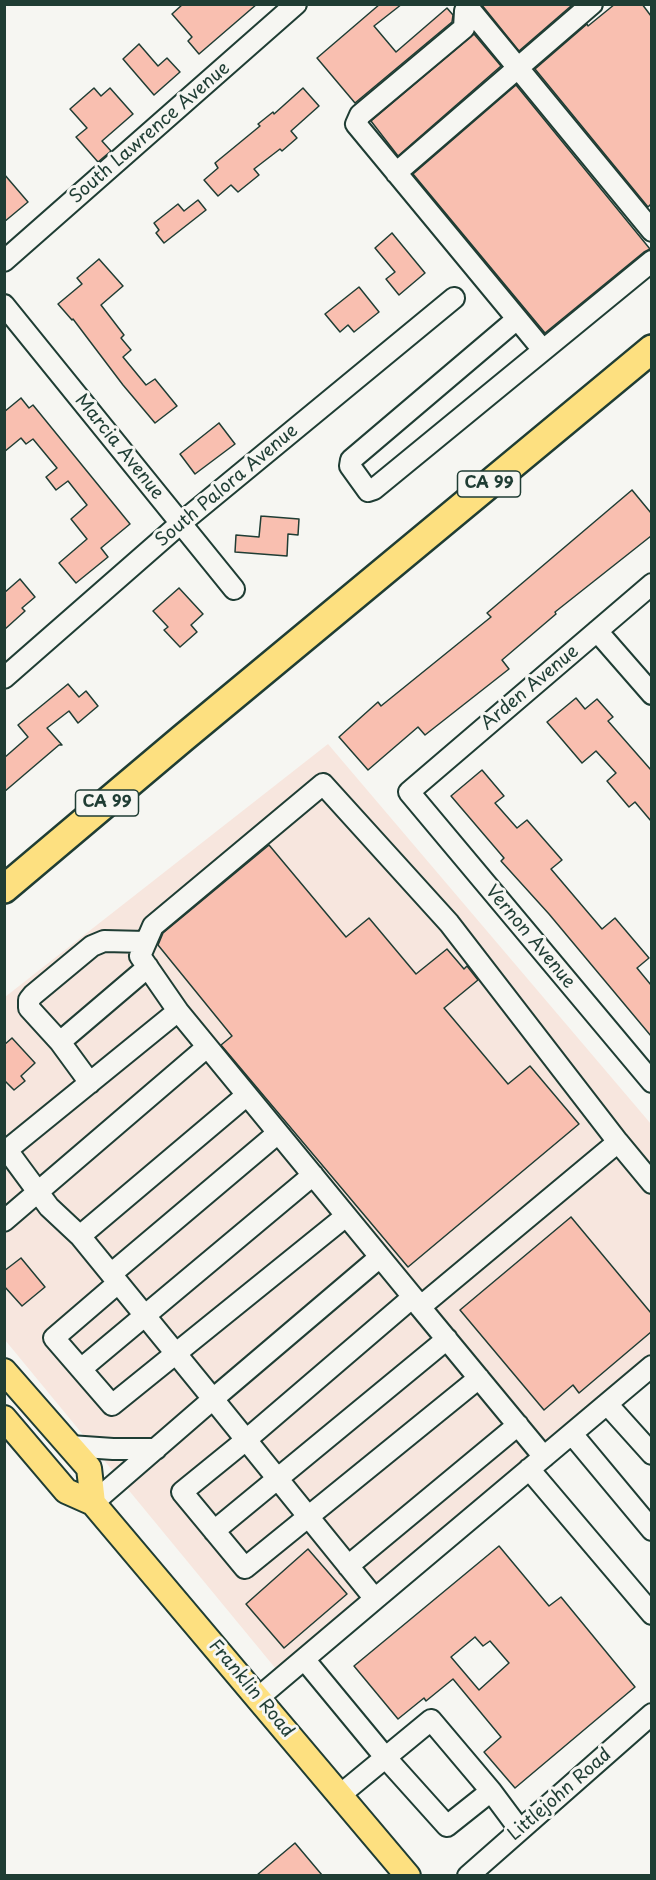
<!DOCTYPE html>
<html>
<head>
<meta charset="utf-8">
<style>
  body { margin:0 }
  #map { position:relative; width:656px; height:1880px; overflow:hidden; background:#f6f6f2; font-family:"Playpen Sans",sans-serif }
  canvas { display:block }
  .frame { position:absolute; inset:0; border:6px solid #1f3d34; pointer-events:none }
</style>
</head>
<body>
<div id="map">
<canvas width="656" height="1880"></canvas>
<div class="frame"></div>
</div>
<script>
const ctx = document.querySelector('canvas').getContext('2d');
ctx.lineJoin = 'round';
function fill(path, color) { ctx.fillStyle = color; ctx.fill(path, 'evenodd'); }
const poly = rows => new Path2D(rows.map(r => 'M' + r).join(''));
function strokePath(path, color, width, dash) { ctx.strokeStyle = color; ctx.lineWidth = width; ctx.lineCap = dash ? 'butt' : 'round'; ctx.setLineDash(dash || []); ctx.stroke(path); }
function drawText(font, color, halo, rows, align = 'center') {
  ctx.font = font + ' "Playpen Sans",sans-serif'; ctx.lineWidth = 6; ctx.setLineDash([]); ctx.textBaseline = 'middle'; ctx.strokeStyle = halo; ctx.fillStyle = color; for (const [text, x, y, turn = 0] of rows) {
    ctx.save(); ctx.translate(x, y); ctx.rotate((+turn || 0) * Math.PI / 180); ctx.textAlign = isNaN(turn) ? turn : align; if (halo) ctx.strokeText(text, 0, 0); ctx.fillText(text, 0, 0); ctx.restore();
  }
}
const built = poly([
  [328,744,651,1124,651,1357,276,1669,5,1340,5,997]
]);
const building = poly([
  [183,4,257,4,199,54,188,41,192,37,172,14,183,4],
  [380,4,402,4,374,26,396,52,447,8,453,15,452,22,355,103,317,58,380,4],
  [481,4,570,4,571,6,519,51,481,4],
  [615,4,642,4,651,16,651,204,648,207,535,69,587,24,588,26,615,4],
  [474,34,501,66,398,156,371,121,474,34],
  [139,44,158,66,167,58,180,72,154,95,123,59,139,44],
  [516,85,650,249,644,252,545,333,413,174,516,85],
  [94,88,101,96,110,88,133,114,102,141,111,151,98,162,76,137,87,128,70,109,94,88],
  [303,88,319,106,291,131,297,138,282,151,280,149,254,169,259,175,238,192,231,185,218,196,204,180,218,168,215,163,260,126,258,124,273,112,274,114,303,88],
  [4,174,28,202,4,222,4,174],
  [198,200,206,210,164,243,156,233,159,230,154,223,178,204,184,211,198,200],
  [392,233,425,273,399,295,386,279,395,272,375,248,392,233],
  [99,259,123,286,101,305,124,335,121,338,131,350,123,357,146,385,155,379,177,406,155,423,123,385,73,319,72,320,58,304,82,284,77,278,99,259],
  [359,287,379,312,354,332,348,325,340,332,325,314,359,287],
  [21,398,29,408,33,405,130,524,101,548,108,557,76,583,59,563,87,539,71,519,87,505,68,481,56,490,46,477,57,468,33,439,26,444,21,438,4,452,4,412,21,398],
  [219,423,235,444,195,474,180,454,219,423],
  [632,490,651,513,651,536,555,612,556,614,502,660,509,669,425,735,418,727,368,770,339,737,378,702,381,706,491,617,487,613,632,490],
  [261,516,299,519,298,535,288,534,287,556,235,552,236,535,259,537,261,516],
  [20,579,35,597,22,608,25,611,4,630,4,593,20,579],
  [179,588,203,614,191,625,197,632,180,647,164,630,168,627,153,611,179,588],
  [68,684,79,697,86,691,98,706,78,723,69,711,47,728,62,745,59,745,4,792,4,758,28,737,18,725,68,684],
  [576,698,585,709,597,699,613,717,608,721,651,770,651,821,635,802,629,807,607,781,616,773,596,751,582,763,547,722,576,698],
  [482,770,504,796,495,803,517,828,527,820,562,860,551,869,602,929,615,918,649,958,637,968,651,985,651,1036,549,914,501,861,504,858,451,796,482,770],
  [269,845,346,937,369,918,416,974,447,949,464,969,467,966,478,980,444,1008,508,1084,530,1066,579,1124,408,1267,221,1045,232,1036,158,945,163,933,269,845],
  [12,1038,35,1063,21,1076,25,1081,14,1090,4,1080,4,1045,12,1038],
  [571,1217,651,1313,651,1332,579,1393,573,1385,544,1410,460,1310,571,1217],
  [21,1258,45,1287,22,1306,4,1286,4,1271,21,1258],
  [499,1546,549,1606,561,1597,635,1687,515,1788,484,1752,501,1737,453,1679,426,1701,424,1698,398,1719,354,1666,499,1546],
  [475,1637,483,1646,490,1641,509,1663,479,1690,451,1657,475,1637],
  [308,1549,347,1594,284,1648,246,1604,308,1549],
  [295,1843,322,1875,257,1875,295,1843]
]);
const minor = poly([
  [468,4,465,11,464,28,360,115,356,124,543,350],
  [467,6,652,231],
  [396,173,592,4],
  [4,261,296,4],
  [4,305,234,589],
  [517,319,351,460,350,466,368,491,374,489,652,261],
  [652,584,409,792,652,1082],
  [597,631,652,694],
  [4,678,181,523,454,298],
  [178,1011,413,1297],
  [60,1042,29,1008,29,1000,33,995,92,946,104,941,146,942],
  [90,1083,60,1042,148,967],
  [618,1142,652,1183],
  [4,1221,207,1047],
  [80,1236,247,1095],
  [380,1257,213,1399,80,1236,49,1207,7,1150,178,1011,140,956,153,926,323,784,449,923,618,1142,420,1307,413,1297,246,1440,182,1492,245,1568,479,1378],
  [111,1274,278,1133],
  [118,1283,54,1338,112,1405,346,1216],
  [420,1307,544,1457],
  [81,1369,313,1175],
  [607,1404,652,1454],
  [572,1434,652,1530],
  [70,1446,113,1449,156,1449],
  [529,1469,652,1614],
  [93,1503,213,1399,375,1599,258,1698],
  [214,1531,447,1339],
  [348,1566,518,1425],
  [375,1599,652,1366],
  [304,1659,385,1757,447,1826,491,1791],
  [340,1795,431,1720,491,1791,520,1830],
  [468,1876,652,1714]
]);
const major = poly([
  [4,1371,89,1468,93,1503],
  [4,1418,66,1491,93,1503,408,1876]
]);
const highway = poly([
  [4,889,183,738,652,349]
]);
const shields = [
  [489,484,63],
  [107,803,63]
];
const shieldNames = [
  ["CA 99",489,484],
  ["CA 99",107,803]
];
const streetNames = [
  ["South Lawrence Avenue",150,133,-41],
  ["Marcia Avenue",119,447,51],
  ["South Palora Avenue",227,486,-40],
  ["Arden Avenue",530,688,-40],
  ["Vernon Avenue",530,937,50],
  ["Franklin Road",251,1689,50],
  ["Littlejohn Road",560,1795,-41]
];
fill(built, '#f7e6de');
fill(building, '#f9bfb0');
strokePath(building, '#1f3d34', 1.5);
strokePath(minor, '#1f3d34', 24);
strokePath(major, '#1f3d34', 28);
strokePath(highway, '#1f3d34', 32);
strokePath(minor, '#f6f6f2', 20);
strokePath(major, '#fde080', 24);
strokePath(highway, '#fde080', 27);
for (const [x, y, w] of shields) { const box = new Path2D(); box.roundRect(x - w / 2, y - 13, w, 26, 4.5); ctx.fillStyle = '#f6f6f2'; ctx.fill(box); strokePath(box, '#1f3d34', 1.5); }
drawText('bold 16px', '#1f3d34', null, shieldNames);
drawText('18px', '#1f3d34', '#f6f6f2', streetNames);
</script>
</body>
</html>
